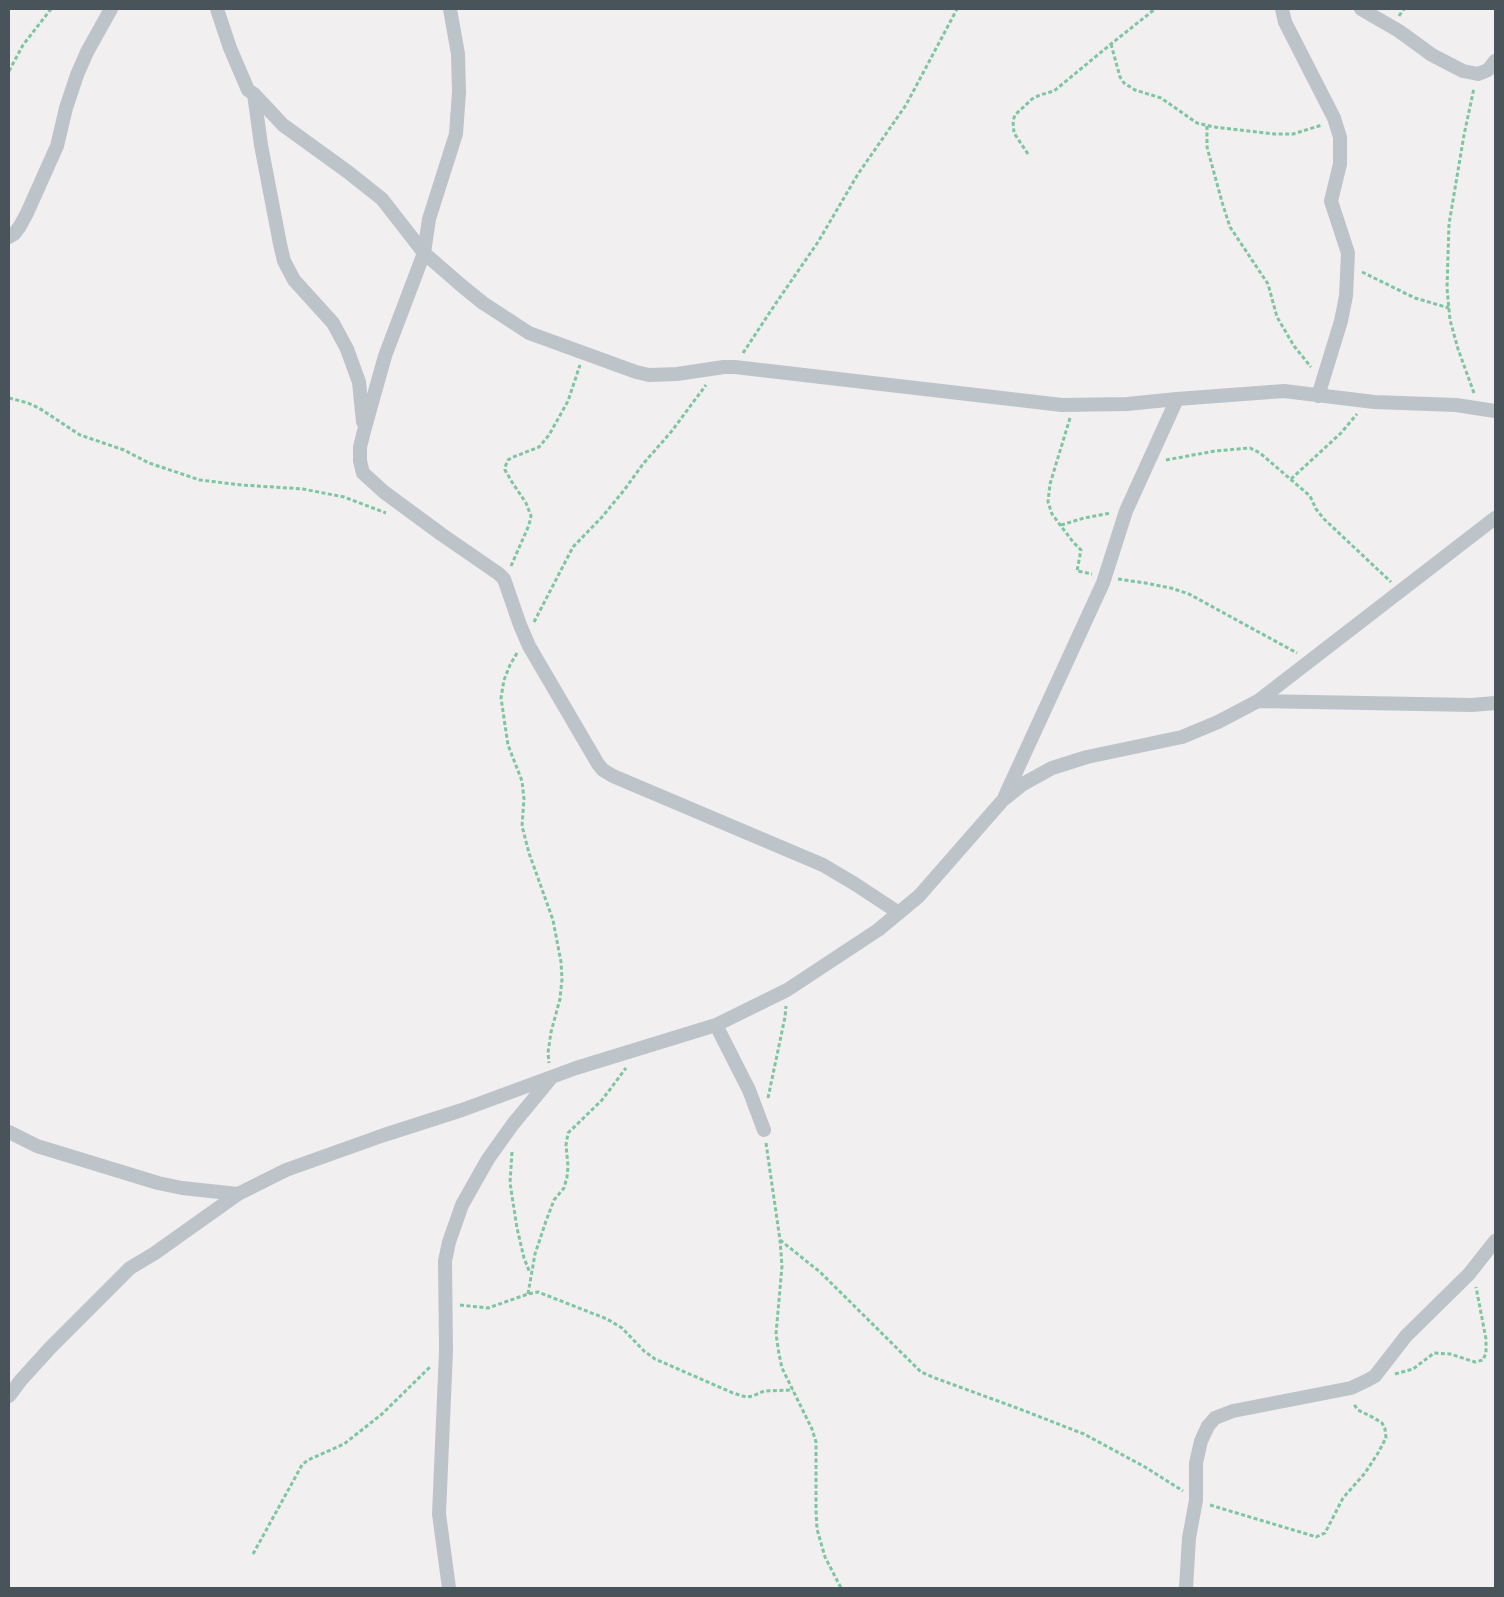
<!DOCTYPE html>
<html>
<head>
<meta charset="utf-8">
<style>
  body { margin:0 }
  #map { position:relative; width:1504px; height:1597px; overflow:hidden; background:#f1efef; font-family:"Sofia Sans Condensed",sans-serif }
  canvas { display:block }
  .frame { position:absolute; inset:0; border:10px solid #49535a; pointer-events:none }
</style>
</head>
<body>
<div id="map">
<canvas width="1504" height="1597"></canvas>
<div class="frame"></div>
</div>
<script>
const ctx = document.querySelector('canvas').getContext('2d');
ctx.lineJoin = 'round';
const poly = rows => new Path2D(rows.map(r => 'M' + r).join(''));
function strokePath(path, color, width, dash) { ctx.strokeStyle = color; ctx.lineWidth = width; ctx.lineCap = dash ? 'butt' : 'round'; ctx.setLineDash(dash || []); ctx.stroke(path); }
const path = poly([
  [1399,16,1404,9],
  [1111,44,1120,77,1124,83,1135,90,1161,98,1197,123,1214,127,1275,134,1293,134,1322,125],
  [9,71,23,45,51,9],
  [1207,126,1207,147,1222,202,1230,227,1268,284,1277,317,1294,346,1311,367],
  [1028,154,1014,133,1013,121,1015,115,1032,99,1040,95,1054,91,1111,44,1155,9],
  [1362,272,1415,298,1449,308],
  [743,353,774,306,818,242,858,174,906,105,957,9],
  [1474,393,1458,349,1450,320,1447,288,1449,224,1464,135,1474,88],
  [9,398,28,403,39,408,80,435,124,450,149,463,200,480,242,485,303,489,344,497,386,513],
  [1070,418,1050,484,1048,502,1052,514,1073,542,1081,550,1077,571,1092,574],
  [1166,460,1215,451,1250,448,1260,453,1310,496,1316,509,1324,519,1391,582],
  [1291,479,1341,433,1357,414],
  [1061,525,1084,518,1111,513],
  [511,566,529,525,531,516,526,503,512,482,505,470,505,467,508,460,511,458,539,447,549,435,568,401,580,365],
  [1118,579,1145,583,1171,588,1189,594,1297,653],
  [534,622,573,547,602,517,625,489,643,464,671,432,706,385],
  [517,653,510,665,504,680,501,698,508,745,522,781,524,799,522,826,529,853,553,920,561,962,562,979,560,999,551,1032,548,1053,549,1063],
  [768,1098,785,1017,786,1006],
  [766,1143,780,1240,782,1266,776,1334,779,1354,782,1368,812,1429,816,1442,816,1511,817,1529,825,1557,841,1588],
  [512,1152,510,1183,517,1228,524,1258,530,1273],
  [780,1240,820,1272,921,1372,935,1378,1017,1408,1084,1434,1145,1467,1183,1491],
  [528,1294,535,1254,546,1221,554,1200,564,1188,567,1177,568,1166,566,1145,568,1133,602,1100,626,1068],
  [460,1305,488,1308,528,1294,538,1292,607,1319,622,1328,644,1351,655,1359,733,1393,746,1397,753,1396,764,1391,793,1390],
  [1395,1374,1413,1369,1434,1353,1450,1354,1475,1362,1483,1360,1486,1353,1486,1339,1476,1287],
  [1210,1505,1310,1535,1316,1537,1325,1533,1343,1498,1365,1473,1378,1453,1386,1438,1385,1429,1382,1423,1374,1418,1358,1410,1353,1403],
  [253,1554,302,1465,308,1460,344,1444,382,1414,431,1366]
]);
const minor = poly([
  [217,9,230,48,248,90,254,94,283,125,348,172,382,199,424,253,462,286,483,303,529,333,636,372,649,375,677,374,724,367,735,367,1062,405,1127,404,1177,399,1284,391,1374,402,1456,405,1495,411],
  [450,9,458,54,459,92,456,134,429,219,424,253,385,356,364,431,360,447,360,461,363,473,384,492,441,534,499,574,504,579,520,625,529,646,598,764,603,770,613,776,823,865,855,884,899,913],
  [1282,9,1285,22,1334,118,1340,137,1340,164,1331,201,1348,253,1346,296,1341,321,1318,396],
  [1361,9,1399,31,1432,55,1463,71,1478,74,1488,70,1495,61],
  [254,94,261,145,280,244,284,261,294,280,333,323,347,349,359,382,363,422],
  [9,237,14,234,20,226,27,213,57,146,66,108,77,75,87,52,111,9],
  [1258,701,1472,705,1495,703],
  [1005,796,1103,583,1126,511,1177,399],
  [716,1025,749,1090,764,1130],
  [9,1132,37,1146,158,1183,182,1188,238,1194],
  [9,1396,21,1380,51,1347,130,1268,155,1253,238,1194,286,1170,384,1135,462,1110,576,1068,716,1025,787,990,878,930,919,896,1003,800,1023,784,1052,768,1087,757,1182,737,1218,722,1258,701,1495,518],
  [449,1588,439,1514,446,1351,445,1261,449,1242,462,1205,488,1159,513,1124,551,1078],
  [1186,1588,1189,1538,1196,1500,1196,1463,1201,1441,1208,1426,1215,1418,1233,1411,1351,1388,1368,1380,1375,1376,1406,1336,1469,1274,1495,1241]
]);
strokePath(path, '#7ec5a1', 3, [4, 2.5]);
strokePath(minor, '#bcc4ca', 14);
</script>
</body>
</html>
